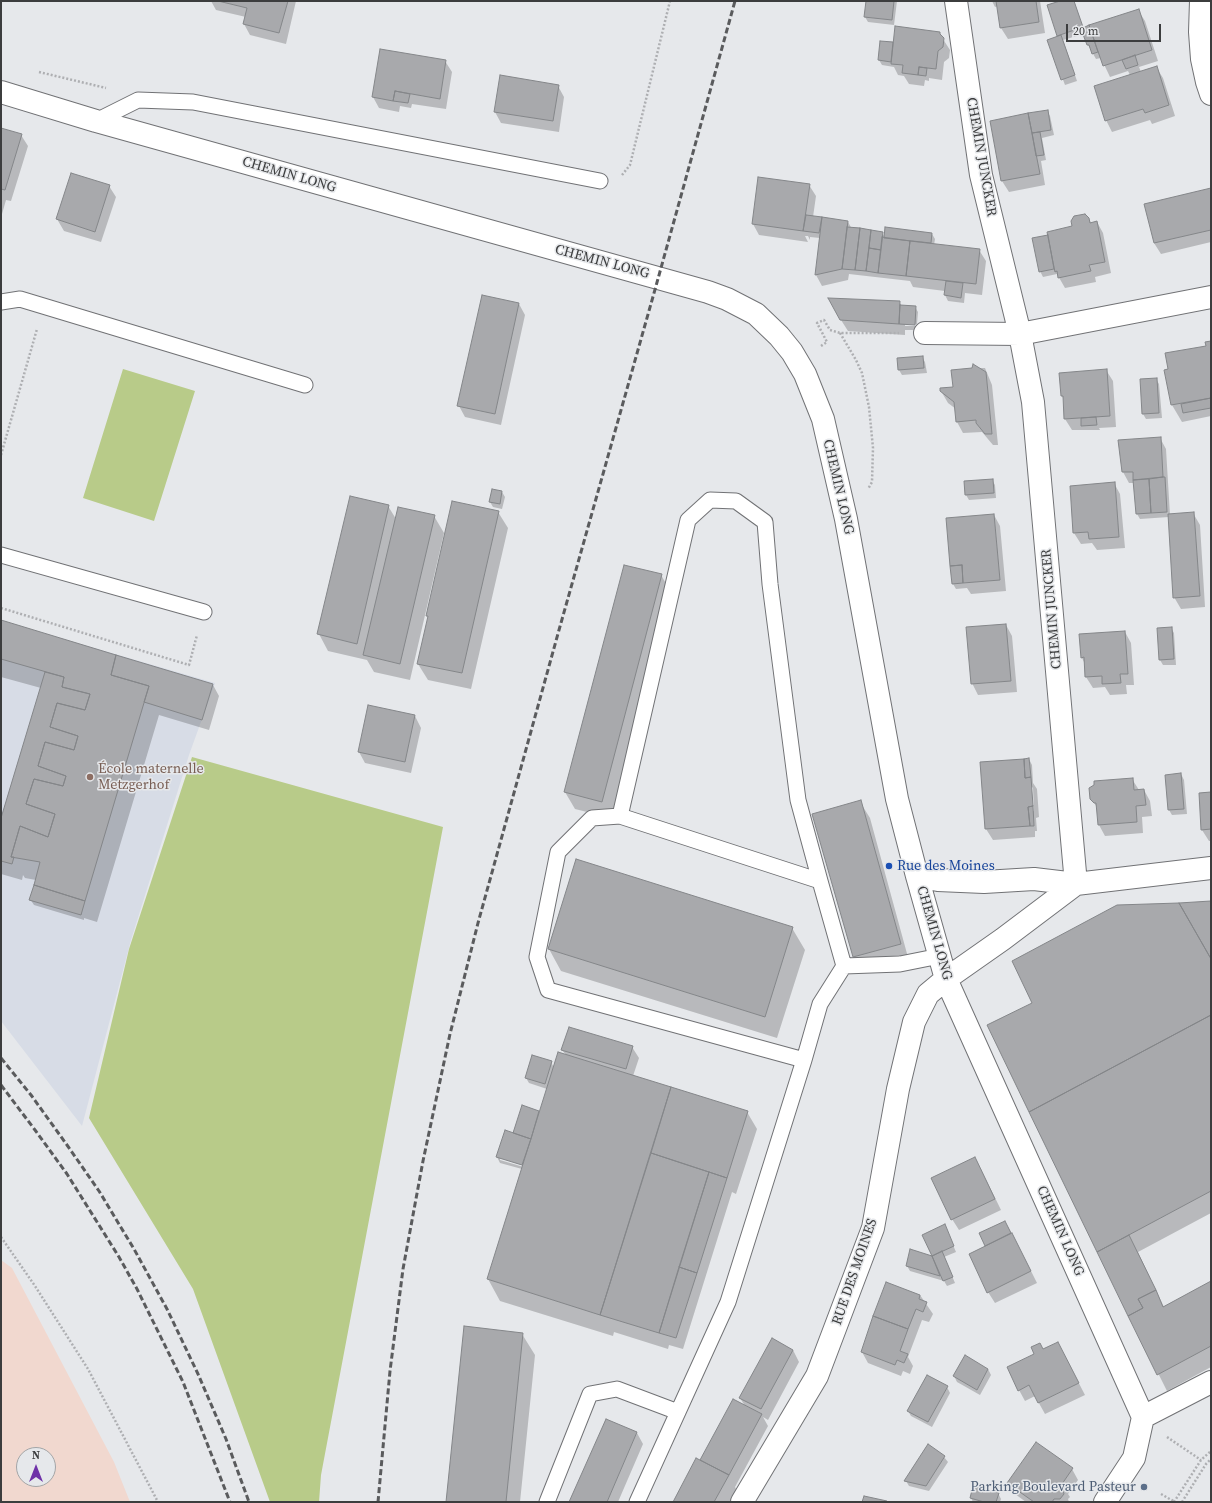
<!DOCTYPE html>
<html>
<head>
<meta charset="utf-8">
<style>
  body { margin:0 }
  #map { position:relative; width:1212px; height:1503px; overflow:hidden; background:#e6e8eb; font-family:"Source Serif 4",serif }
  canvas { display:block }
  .frame { position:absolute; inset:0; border:2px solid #3c3d3e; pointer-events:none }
  .north { position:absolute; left:16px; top:1447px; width:40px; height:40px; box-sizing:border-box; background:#e6e8eb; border:1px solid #a2a4a6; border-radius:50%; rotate:0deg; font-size:11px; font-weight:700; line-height:16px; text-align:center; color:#3c3d3e }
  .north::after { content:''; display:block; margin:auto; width:14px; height:18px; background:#6f32a8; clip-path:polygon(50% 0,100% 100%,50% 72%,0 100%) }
  .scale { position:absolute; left:1066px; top:24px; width:95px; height:18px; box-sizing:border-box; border:2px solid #3c3d3e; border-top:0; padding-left:5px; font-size:12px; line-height:14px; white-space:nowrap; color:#3c3d3e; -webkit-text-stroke:3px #e6e8eb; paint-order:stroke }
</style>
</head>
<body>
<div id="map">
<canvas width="1212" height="1503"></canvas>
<div class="frame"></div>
<div class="north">N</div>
<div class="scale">20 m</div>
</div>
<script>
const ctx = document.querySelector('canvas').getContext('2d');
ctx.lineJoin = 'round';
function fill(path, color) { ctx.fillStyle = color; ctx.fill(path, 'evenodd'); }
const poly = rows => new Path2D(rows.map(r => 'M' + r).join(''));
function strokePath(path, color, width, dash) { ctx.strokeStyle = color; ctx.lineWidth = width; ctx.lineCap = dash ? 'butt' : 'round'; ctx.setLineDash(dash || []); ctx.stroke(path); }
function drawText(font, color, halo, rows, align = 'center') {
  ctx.font = font + ' "Source Serif 4",serif'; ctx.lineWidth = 3; ctx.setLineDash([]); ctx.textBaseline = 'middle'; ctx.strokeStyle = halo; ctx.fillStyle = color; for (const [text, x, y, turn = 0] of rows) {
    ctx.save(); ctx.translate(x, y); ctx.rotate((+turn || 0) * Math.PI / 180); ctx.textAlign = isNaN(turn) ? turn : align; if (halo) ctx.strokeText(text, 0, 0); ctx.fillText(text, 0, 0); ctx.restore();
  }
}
const commercial = poly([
  [1,1260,12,1268,114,1462,130,1502,1,1502],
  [24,1455,48,1455,48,1479,24,1479]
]);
const built = poly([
  [1,621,215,683,189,755,131,940,82,1126,1,1021]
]);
const green = poly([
  [123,369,195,391,154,521,83,498],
  [192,757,443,827,321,1475,319,1502,270,1502,193,1289,89,1118,129,949]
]);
const shadow = poly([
  [211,1,296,1,286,44,250,35,244,24,246,17,216,10],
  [867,1,897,1,894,25,868,22,865,17],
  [992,1,1040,1,1045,33,1008,39,1001,28,998,6,995,7],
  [1063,1,1074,1,1083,28,1138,10,1145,21,1158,61,1139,67,1141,72,1156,67,1163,78,1175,116,1152,124,1150,120,1112,132,1106,120,1130,75,1128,71,1110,77,1101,58,1096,59,1088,45,1084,34,1063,40,1077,81,1065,85,1048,40,1059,36,1048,6],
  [939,33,950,50,949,58,944,62,942,80,929,78,929,81,925,80,924,86,909,84,904,76,898,75,894,67,882,65,879,60,893,43,894,46],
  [445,61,452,72,446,109,412,104,411,108,400,106,399,112,379,108,373,97],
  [558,86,564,97,559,132,501,123,495,112],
  [1047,111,1050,116,1054,135,1042,138,1046,160,1041,161,1045,185,1009,192,1002,181,991,122],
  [1,129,21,135,28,146,11,201,6,200,2,214],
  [809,185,816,196,813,217,823,219,848,222,852,229,882,233,885,237,932,234,935,239,934,245,979,250,986,261,982,295,965,293,964,303,948,301,945,295,945,291,913,287,910,281,849,274,848,280,822,286,816,275,820,238,810,237,810,240,808,236,805,236,808,242,759,235,753,224],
  [109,186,116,197,101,242,64,231,57,219],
  [1211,191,1211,242,1161,254,1154,243],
  [1089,219,1091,223,1097,222,1103,233,1111,273,1095,277,1096,282,1065,288,1057,274,1043,277,1040,271,1049,236,1074,227],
  [899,302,902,306,915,307,918,312,917,324,905,324,905,326,917,326,917,330,905,330,905,335,848,331,841,320],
  [519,304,525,315,501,425,465,417,459,406],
  [1211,342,1211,416,1182,422,1172,405],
  [922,357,925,362,927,373,902,375,899,370,898,359],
  [977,368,985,368,992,385,998,445,993,445,982,432,963,433,957,422,956,409,948,403,941,391,954,388],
  [1106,370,1113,381,1116,427,1099,428,1100,430,1072,430,1065,419,1064,400,1062,396],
  [1156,379,1159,384,1162,418,1146,419,1143,414],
  [1160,438,1166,449,1170,515,1193,513,1200,525,1205,607,1181,609,1174,597,1169,517,1140,519,1137,514,1135,483,1129,483,1123,472],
  [992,480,995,485,996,498,969,500,966,495],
  [1114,483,1120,494,1125,548,1097,550,1092,543,1081,544,1074,533],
  [502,492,505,497,502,509,493,507,490,502],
  [388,506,396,519,434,516,444,533,410,680,374,672,367,660,328,651,319,634],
  [498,512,508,528,471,689,428,680,418,664,429,618,427,616],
  [994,515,1000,526,1006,591,971,594,967,588,956,589,953,584],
  [661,575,671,592,611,818,575,809,565,792],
  [1,621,213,685,219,696,209,730,159,715,97,922,84,918,84,920,34,905,30,899,36,880,25,878,23,875,22,880,1,874,1,822,41,688,1,677],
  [1006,625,1012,636,1017,692,978,695,972,683],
  [1171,628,1174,633,1176,665,1163,665,1160,660],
  [1125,632,1131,643,1134,685,1126,685,1127,694,1110,695,1105,687,1093,688,1086,677,1085,664,1082,658],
  [415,716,421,728,411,773,365,763,359,752],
  [1029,759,1032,765,1033,783,1037,789,1039,817,1036,818,1037,831,1035,831,1035,837,993,840,986,829,981,763],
  [1031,786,1033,788,1034,811,1032,811],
  [1181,774,1184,780,1187,814,1172,815,1169,810,1166,776],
  [1132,779,1139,790,1144,790,1150,801,1152,816,1142,817,1143,833,1105,836,1099,825,1098,809,1091,798],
  [1211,793,1211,841,1209,841,1202,830],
  [860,802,870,818,909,961,863,973,853,957],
  [1211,903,1211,1213,1138,1252,1164,1307,1211,1282,1211,1367,1167,1391,1129,1315,989,1026,1033,1004,1118,906],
  [792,928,805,950,777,1038,561,971,549,949],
  [632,1047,639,1058,633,1076,747,1112,757,1129,736,1194,732,1192,683,1349,669,1345,668,1349,614,1332,613,1336,500,1301,488,1279,522,1169,500,1163,497,1157,514,1134,539,1111,540,1113,547,1089,529,1083,526,1078,551,1062,554,1068,566,1055,562,1050],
  [500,1158,527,1166,527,1168,500,1160],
  [981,1169,1001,1210,959,1230,952,1219],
  [1008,1227,1018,1245,1037,1283,995,1303,988,1292,986,1247,980,1234],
  [947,1231,956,1252,944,1257,955,1283,947,1286,944,1281,910,1271,907,1266,911,1251,933,1258],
  [920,1295,933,1314,929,1322,922,1320,908,1357,913,1366,910,1374,903,1371,901,1376,868,1363,862,1352],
  [522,1334,535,1355,520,1502,447,1502],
  [1058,1343,1085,1395,1045,1414,1035,1396,1025,1401,1019,1390,1043,1350],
  [793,1350,799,1362,768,1420,763,1417,768,1426,735,1487,738,1493,733,1502,674,1502,701,1461,734,1400,745,1406,740,1398],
  [988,1369,991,1375,980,1395,957,1382,954,1376],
  [947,1387,950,1393,932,1427,911,1416,908,1411],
  [606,1420,637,1433,643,1444,618,1502,570,1502],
  [944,1457,948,1462,929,1491,909,1486,906,1481],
  [1072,1469,1078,1480,1068,1494,1070,1497,1068,1499,1069,1502,1026,1502,1015,1494,1008,1483],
  [998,1493,1001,1499,1000,1502,973,1502,971,1498]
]);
const building = poly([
  [218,1,288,1,279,33,243,24,247,8,218,1],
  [866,1,894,1,892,20,864,17,866,1],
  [996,1,1036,1,1039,22,1000,28,996,1],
  [1060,1,1074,1,1083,27,1057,36,1047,5,1060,1],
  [1139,9,1152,50,1103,66,1089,25,1139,9],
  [1089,25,1098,52,1092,54,1089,45,1087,45,1081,29,1089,25],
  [895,26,940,32,940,34,944,38,943,47,938,51,936,69,919,67,918,75,902,73,903,65,891,64,895,26],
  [1061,35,1075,75,1061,80,1047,40,1061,35],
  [880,41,893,42,891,62,878,60,880,41],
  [380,49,446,60,440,99,395,91,393,101,372,97,380,49],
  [1135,55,1138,65,1126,69,1122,60,1135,55],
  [1157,66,1169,105,1145,113,1143,109,1105,121,1094,86,1157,66],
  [919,67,927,68,926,76,918,75,919,67],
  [500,75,559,85,553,121,494,112,500,75],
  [395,91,410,94,408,103,393,101,395,91],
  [1048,110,1051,130,1032,133,1028,113,1048,110],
  [1028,113,1040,174,1001,181,990,121,1028,113],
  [1,128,22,134,5,190,1,189,1,128],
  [1040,132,1044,155,1036,156,1032,133,1040,132],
  [71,173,110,185,95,232,56,219,71,173],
  [758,177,810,184,803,231,752,224,758,177],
  [1211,188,1211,230,1154,243,1144,204,1211,188],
  [1085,214,1089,218,1090,223,1097,221,1105,262,1089,265,1091,271,1058,278,1057,271,1055,272,1047,232,1072,226,1071,221,1074,216,1085,214],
  [806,215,822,217,819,233,803,231,806,215],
  [822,217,848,221,842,269,815,275,822,217],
  [847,227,860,228,855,270,842,269,847,227],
  [885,227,932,233,931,243,884,238,885,227],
  [860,228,871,230,866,271,855,270,860,228],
  [871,230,883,232,881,250,869,248,871,230],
  [1048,235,1054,269,1039,272,1032,238,1048,235],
  [882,237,910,241,906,276,878,273,882,237],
  [910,241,980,249,976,284,906,276,910,241],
  [869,248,881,250,878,273,866,271,869,248],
  [946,281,963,283,961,298,944,295,946,281],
  [482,295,519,303,495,414,457,406,482,295],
  [828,298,900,301,899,324,840,320,828,298],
  [900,305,916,306,915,325,899,324,900,305],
  [1211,341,1211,398,1171,405,1164,370,1168,369,1165,353,1206,346,1205,342,1211,341],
  [923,356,924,368,898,370,897,358,923,356],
  [973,364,986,372,992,434,985,434,976,423,976,420,956,422,954,402,940,391,940,388,953,387,951,370,972,368,973,364],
  [1107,369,1110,416,1064,419,1063,396,1061,396,1059,373,1107,369],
  [1157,378,1159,413,1142,414,1140,379,1157,378],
  [1211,398,1211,408,1183,413,1181,404,1211,398],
  [1096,417,1097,425,1081,426,1081,418,1096,417],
  [1161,437,1163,477,1133,480,1133,472,1122,472,1118,440,1161,437],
  [1163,477,1165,477,1167,512,1151,513,1149,479,1163,477],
  [993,479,994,493,965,495,964,481,993,479],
  [1149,479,1151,513,1136,514,1133,480,1149,479],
  [1115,482,1119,537,1089,539,1088,532,1073,533,1070,486,1115,482],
  [492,489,502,491,500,504,489,502,492,489],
  [350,496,389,505,357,644,317,634,350,496],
  [452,501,499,511,462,673,417,664,428,616,426,616,452,501],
  [398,507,435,515,400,664,363,655,398,507],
  [1194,512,1200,596,1173,598,1168,514,1194,512],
  [994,514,1000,580,963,583,962,565,950,566,946,518,994,514],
  [624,565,662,574,602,802,564,792,624,565],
  [962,565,963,583,952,584,950,566,962,565],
  [1,620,116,655,111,675,149,686,85,901,34,885,40,862,11,857,20,826,48,837,55,814,26,804,34,779,63,786,66,776,38,766,45,742,74,750,78,736,50,727,57,703,85,710,90,694,62,687,64,677,1,659,1,620],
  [1006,624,1011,681,971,684,966,627,1006,624],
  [1172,627,1174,659,1159,660,1157,628,1172,627],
  [1125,631,1128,674,1120,674,1121,683,1102,684,1102,676,1085,677,1084,657,1081,658,1079,634,1125,631],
  [116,655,213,684,202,720,144,702,149,686,111,675,116,655],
  [45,672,64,677,62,687,90,694,85,710,57,703,50,727,78,736,74,750,45,742,38,766,66,776,63,786,34,779,26,804,55,814,48,837,20,826,11,857,14,857,12,864,1,861,1,818,45,672],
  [368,705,415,715,405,762,358,752,368,705],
  [1029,758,1031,777,1025,778,1024,759,1029,758],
  [1024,759,1025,778,1031,777,1033,806,1028,807,1030,826,985,829,980,762,1024,759],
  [1181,773,1184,809,1168,810,1165,775,1181,773],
  [1133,778,1134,790,1144,789,1146,805,1136,806,1137,822,1098,825,1096,803,1094,803,1090,799,1089,788,1094,785,1094,781,1133,778],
  [1211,792,1211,829,1201,830,1199,793,1211,792],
  [861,800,901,944,853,957,812,814,861,800],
  [1033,806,1034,826,1030,826,1028,807,1033,806],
  [576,859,793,927,765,1017,548,949,576,859],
  [34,885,85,901,81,915,29,900,34,885],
  [1211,901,1211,957,1210,957,1179,903,1211,901],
  [1179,903,1211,959,1211,1015,1029,1112,987,1025,1032,1003,1012,961,1117,905,1179,903],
  [1211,1015,1211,1191,1097,1252,1029,1112,1211,1015],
  [569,1027,633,1046,626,1069,561,1050,569,1027],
  [558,1052,671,1087,600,1315,487,1279,558,1052],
  [532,1055,552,1061,545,1084,525,1078,532,1055],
  [671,1087,748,1111,727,1178,651,1153,671,1087],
  [522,1105,539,1111,531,1139,513,1133,522,1105],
  [505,1130,531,1139,522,1165,496,1157,505,1130],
  [651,1153,709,1172,659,1333,600,1315,651,1153],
  [975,1157,995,1199,951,1220,931,1178,975,1157],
  [709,1172,727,1178,697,1273,679,1267,709,1172],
  [1005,1221,1011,1233,985,1246,979,1233,1005,1221],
  [945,1224,954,1246,932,1256,922,1235,945,1224],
  [1012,1233,1031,1271,987,1293,969,1254,1012,1233],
  [1129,1235,1156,1290,1138,1299,1143,1308,1128,1316,1097,1252,1129,1235],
  [910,1249,932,1256,940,1276,906,1266,910,1249],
  [942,1251,953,1277,943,1281,932,1256,942,1251],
  [679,1267,697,1273,676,1338,659,1333,679,1267],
  [1211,1281,1211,1346,1157,1375,1128,1316,1143,1308,1138,1299,1156,1290,1163,1307,1211,1281],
  [886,1282,920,1295,919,1299,927,1302,923,1312,916,1309,908,1329,873,1316,886,1282],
  [873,1316,908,1329,900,1351,908,1354,904,1363,897,1360,895,1365,861,1352,873,1316],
  [464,1326,523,1333,506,1502,446,1502,464,1326],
  [772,1338,793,1350,761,1409,739,1398,772,1338],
  [1058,1342,1079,1383,1038,1403,1029,1385,1018,1391,1007,1367,1034,1354,1031,1347,1040,1343,1043,1349,1058,1342],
  [965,1355,988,1369,977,1390,953,1376,965,1355],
  [927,1375,948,1386,928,1422,907,1411,927,1375],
  [733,1399,762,1414,729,1475,700,1460,733,1399],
  [606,1419,637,1432,607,1502,569,1502,606,1419],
  [1036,1442,1073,1468,1062,1484,1064,1485,1062,1487,1064,1494,1060,1499,1054,1499,1052,1502,1034,1502,1007,1483,1036,1442],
  [928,1444,945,1456,926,1486,904,1481,928,1444],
  [696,1458,729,1475,714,1502,673,1502,696,1458],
  [973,1486,999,1493,996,1502,984,1502,970,1498,973,1486],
  [864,1496,887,1501,887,1502,862,1502,864,1496]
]);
const path = poly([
  [39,72,106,88],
  [622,175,630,165,670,1],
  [840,333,856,360,862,373,869,407,873,448,872,482,868,489],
  [821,346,827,342,817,323,824,320,830,330,840,333,899,333],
  [1,455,37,329],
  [1,608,189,665,197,635],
  [1,1237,35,1286,88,1369,158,1502],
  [1167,1437,1201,1460],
  [1161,1494,1175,1502],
  [1174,1502,1201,1460,1211,1451],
  [1182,1502,1206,1464,1211,1459]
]);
const lane = poly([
  [96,121,138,100,193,102,600,181],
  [1,302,20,299,305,385],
  [1,555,204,612],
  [620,816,592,818,558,852,537,957,548,990,804,1060,820,1004,844,966],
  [820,881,620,816,688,520,710,500,736,501,765,522,770,584,798,800,820,881,844,966,900,964,940,956],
  [547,1502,590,1394,617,1389,678,1412],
  [637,1502,728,1302,804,1060]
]);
const street = poly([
  [956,1,981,175,1020,334,1033,402,1076,884,1211,868],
  [1201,1,1200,32,1202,59,1207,82,1211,94],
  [1,92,96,121,708,292,727,299,756,314,779,336,792,352,805,374,823,419,846,519,897,799,917,876,946,979,1143,1417],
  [925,333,1020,334,1211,297],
  [742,1502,817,1376,873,1228,898,1089,914,1022,928,994,946,979,1003,939,1076,884,1034,879,984,882,938,880,917,876],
  [1105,1502,1134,1458,1143,1417,1211,1382]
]);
const rail = poly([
  [1,1058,31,1095,67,1145,99,1191,134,1249,167,1309,198,1374,226,1439,249,1502],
  [1,1085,35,1130,67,1174,119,1257,137,1289,183,1382,230,1502],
  [378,1502,390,1371,403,1269,423,1161,450,1034,478,923,559,630,656,286,735,1]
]);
const markers = [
  [90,777,4,"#8d6e63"],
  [889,866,4,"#1a4fb4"],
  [1144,1487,4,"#5c6f8a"]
];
const streetNames = [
  ["CHEMIN JUNCKER",981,157,80],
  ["CHEMIN LONG",289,175,16],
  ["CHEMIN LONG",602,262,15],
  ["CHEMIN LONG",838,487,77],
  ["CHEMIN JUNCKER",1052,609,-95],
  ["CHEMIN LONG",934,933,74],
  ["CHEMIN LONG",1060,1231,66],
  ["RUE DES MOINES",855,1272,-71]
];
const educationNames = [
  ["École maternelle",98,769],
  ["Metzgerhof",98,785]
];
const transitNames = [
  ["Rue des Moines",897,866]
];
const serviceNames = [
  ["Parking Boulevard Pasteur",1136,1487]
];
fill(commercial, '#f1d8cf');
fill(built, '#d7dce6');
fill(green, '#b8cb89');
fill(shadow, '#0003');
fill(building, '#a8a9ac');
strokePath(building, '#848689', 1);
strokePath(lane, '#717275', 17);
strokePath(street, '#717275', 24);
strokePath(path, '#aeafb2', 2.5, [2, 2]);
strokePath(lane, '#fff', 15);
strokePath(street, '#fff', 22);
strokePath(rail, '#5a5b5d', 3, [6, 3]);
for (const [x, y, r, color] of markers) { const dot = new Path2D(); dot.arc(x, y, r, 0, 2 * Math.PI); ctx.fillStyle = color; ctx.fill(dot); strokePath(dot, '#e6e8eb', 1.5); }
drawText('14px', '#3c3d3e', '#e6e8eb', streetNames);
drawText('14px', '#785e54', '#e6e8eb', educationNames, 'left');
drawText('14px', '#164399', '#e6e8eb', transitNames, 'left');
drawText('14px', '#4e5e75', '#e6e8eb', serviceNames, 'right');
</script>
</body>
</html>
